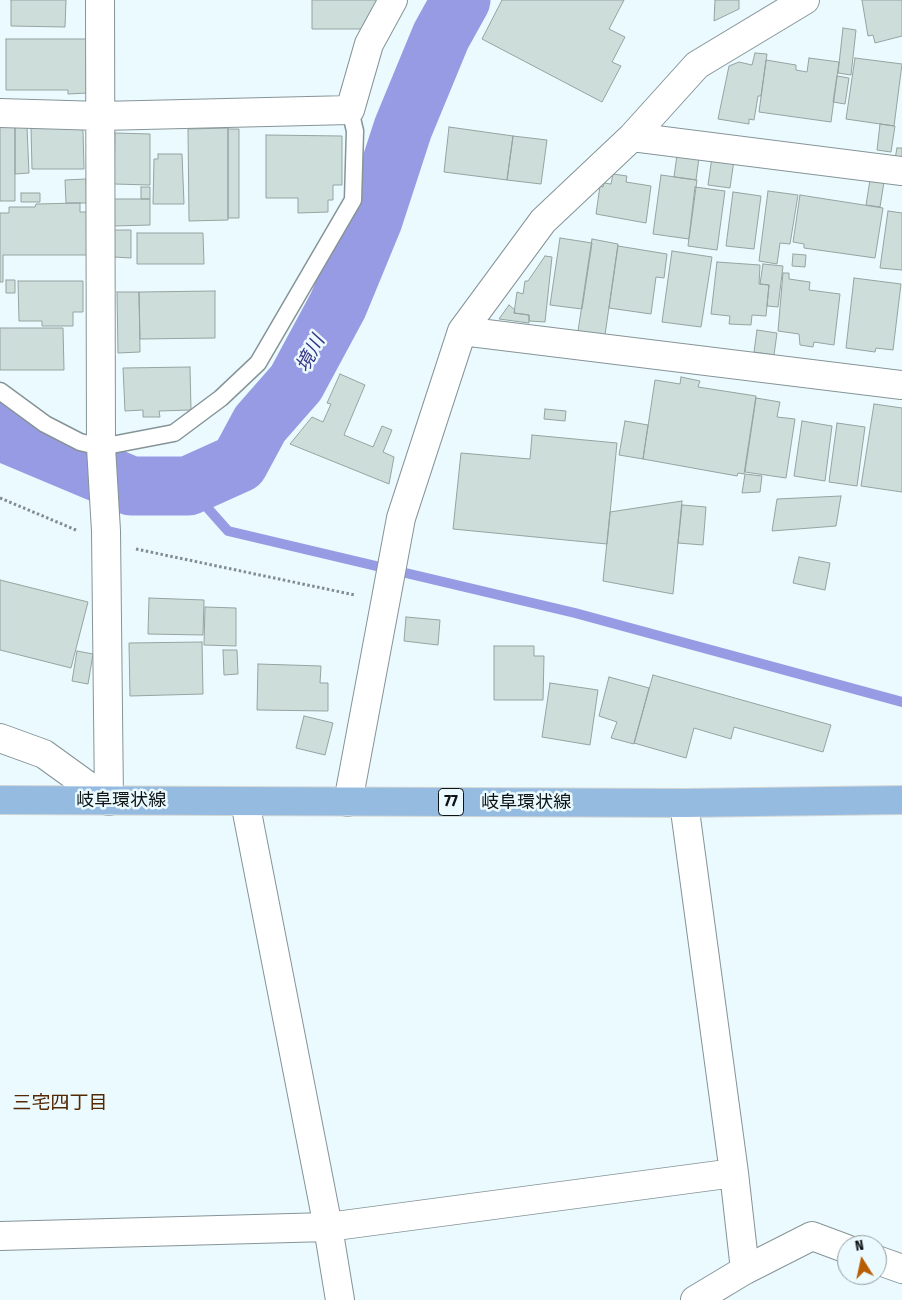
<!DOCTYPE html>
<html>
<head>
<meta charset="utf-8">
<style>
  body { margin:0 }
  #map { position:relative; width:902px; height:1300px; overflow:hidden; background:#eafafe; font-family:"Fira Sans Condensed",sans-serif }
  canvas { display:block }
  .north { position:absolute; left:837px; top:1235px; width:50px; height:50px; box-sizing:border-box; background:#eafafe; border:1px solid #929ea1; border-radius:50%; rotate:350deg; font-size:14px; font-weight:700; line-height:20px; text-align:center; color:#0e1315 }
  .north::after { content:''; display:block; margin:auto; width:18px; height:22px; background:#b85d00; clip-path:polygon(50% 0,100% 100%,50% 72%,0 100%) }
</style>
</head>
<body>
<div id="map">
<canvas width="902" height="1300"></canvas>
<div class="north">N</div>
</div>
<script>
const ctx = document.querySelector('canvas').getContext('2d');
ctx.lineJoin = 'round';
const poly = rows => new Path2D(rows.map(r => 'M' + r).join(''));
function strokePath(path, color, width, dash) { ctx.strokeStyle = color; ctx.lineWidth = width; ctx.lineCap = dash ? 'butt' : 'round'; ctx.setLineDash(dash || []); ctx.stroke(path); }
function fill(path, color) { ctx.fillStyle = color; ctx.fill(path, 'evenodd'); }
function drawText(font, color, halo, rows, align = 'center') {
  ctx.font = font + ' "Fira Sans Condensed","Noto Sans JP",sans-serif'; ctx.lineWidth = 5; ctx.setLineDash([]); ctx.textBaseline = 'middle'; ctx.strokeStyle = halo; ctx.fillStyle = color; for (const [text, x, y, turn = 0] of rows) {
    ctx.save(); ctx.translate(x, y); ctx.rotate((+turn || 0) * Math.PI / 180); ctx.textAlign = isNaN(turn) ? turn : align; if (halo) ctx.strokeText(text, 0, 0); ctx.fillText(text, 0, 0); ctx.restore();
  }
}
const stream = poly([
  [188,486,228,531,575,613,902,702]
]);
const river = poly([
  [0,431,131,486,188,486,239,463,260,424,296,383,338,305,373,220,403,128,441,36,461,0]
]);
const building = poly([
  [11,0,66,0,65,27,11,26,11,0],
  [312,0,381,0,367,29,312,29,312,0],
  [502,0,624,0,609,29,625,37,612,62,621,66,602,102,482,39,502,0],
  [715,0,739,0,739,9,714,21,715,0],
  [862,0,902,0,902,36,875,43,873,35,868,36,862,0],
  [843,28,856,30,851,75,838,73,843,28],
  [6,39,88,39,88,93,68,94,68,90,6,90,6,39],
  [755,53,767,54,761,96,758,96,754,120,749,119,749,124,718,119,729,66,739,62,752,65,755,53],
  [809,58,839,62,831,122,759,112,766,60,796,65,796,70,807,72,809,58],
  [855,58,902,64,894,126,846,119,855,58],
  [837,76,849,78,845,104,833,102,837,76],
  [880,124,895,126,891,152,877,150,880,124],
  [0,127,15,127,15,201,0,201,0,127],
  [15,127,27,127,29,173,15,174,15,127],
  [449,127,513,136,507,180,444,172,449,127],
  [31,128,81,128,83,131,84,169,32,169,31,128],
  [228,128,228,220,189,221,188,129,228,128],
  [228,129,239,129,239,218,228,218,228,129],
  [115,133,150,134,150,185,114,184,115,133],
  [266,135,342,136,342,185,333,185,333,200,328,200,328,212,298,213,298,198,266,198,266,135],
  [513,136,547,140,541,184,507,180,513,136],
  [897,148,902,148,902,160,895,159,897,148],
  [158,154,182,154,184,204,153,204,154,159,158,159,158,154],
  [677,155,699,158,696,180,674,177,677,155],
  [712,157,734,160,730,188,708,185,712,157],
  [613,174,627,176,626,182,651,186,646,223,596,214,600,186,603,187,604,183,611,184,613,174],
  [661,175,697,180,689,239,653,234,661,175],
  [86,179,87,203,66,203,65,180,86,179],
  [870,180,884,182,880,207,866,205,870,180],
  [141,187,150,187,150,199,141,199,141,187],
  [695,187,725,191,717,250,688,246,695,187],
  [768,191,798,195,790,244,780,243,777,264,759,261,768,191],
  [733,192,761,196,754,249,726,246,733,192],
  [21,193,40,193,40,202,21,202,21,193],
  [800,195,883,208,875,258,804,248,804,244,793,242,800,195],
  [113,199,150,199,150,225,114,226,113,199],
  [80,203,80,212,89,212,89,255,3,255,3,282,0,282,0,213,9,213,9,207,35,207,36,204,80,203],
  [888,211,902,213,902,270,880,268,888,211],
  [114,230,131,230,131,258,114,257,114,230],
  [137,233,203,233,204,264,137,264,137,233],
  [560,238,592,243,582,309,550,305,560,238],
  [592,239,618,244,605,335,578,331,592,239],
  [618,246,667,254,664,278,656,277,651,314,609,308,618,246],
  [672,251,712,257,701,327,662,322,672,251],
  [793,254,806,255,805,267,792,266,793,254],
  [545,256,552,257,545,322,529,321,529,315,514,313,517,292,523,294,525,281,528,281,545,256],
  [717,262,760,265,759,284,769,285,766,316,752,315,751,325,729,324,730,316,711,314,717,262],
  [763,264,783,266,778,307,767,306,769,285,760,284,763,264],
  [783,273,789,273,789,279,810,282,809,290,840,294,834,345,814,342,813,347,800,345,799,334,778,331,783,273],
  [854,278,901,284,893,350,876,348,875,352,846,348,854,278],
  [6,280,15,280,15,293,6,293,6,280],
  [18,281,83,281,83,312,73,312,73,326,42,326,42,321,19,321,18,281],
  [215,291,215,338,140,339,139,292,215,291],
  [117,292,139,292,140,352,118,353,117,292],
  [509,305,515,310,514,313,529,315,529,323,499,319,509,305],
  [0,328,63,328,64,370,0,370,0,328],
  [757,330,777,333,774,355,754,352,757,330],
  [190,367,191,410,159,411,160,417,143,417,143,410,125,411,123,368,190,367],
  [340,374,365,385,344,435,373,447,382,426,392,430,383,452,394,457,389,484,290,444,312,417,323,422,331,404,327,403,340,374],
  [681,377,700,381,698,387,756,396,744,474,738,473,737,476,643,459,655,380,680,384,681,377],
  [756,398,780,402,777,417,795,419,786,478,745,472,756,398],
  [874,404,902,408,902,492,861,486,874,404],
  [545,409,566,411,565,421,544,419,545,409],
  [625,421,648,425,643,459,619,455,625,421],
  [802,421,832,426,825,481,794,476,802,421],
  [837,423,865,427,857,486,829,482,837,423],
  [532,435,617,443,607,544,453,529,461,453,530,459,532,435],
  [745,474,762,476,760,492,742,493,745,474],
  [841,496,836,526,772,531,777,499,841,496],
  [682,501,673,594,603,581,610,512,682,501],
  [682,505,706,507,703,545,678,543,682,505],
  [799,557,830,563,825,590,793,583,799,557],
  [0,580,88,602,71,668,0,650,0,580],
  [149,598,204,600,203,635,148,634,149,598],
  [205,607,236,608,236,646,204,645,205,607],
  [406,617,440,620,438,645,404,641,406,617],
  [202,642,203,694,130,696,129,643,202,642],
  [494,646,534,646,534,656,544,656,543,700,494,700,494,646],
  [223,650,237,650,238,674,224,675,223,650],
  [77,651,93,654,88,684,72,681,77,651],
  [258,664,321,666,320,683,328,683,328,711,257,710,258,664],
  [653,675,831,725,823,752,734,727,731,739,694,728,686,758,634,743,653,675],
  [609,677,649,688,634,744,611,738,617,722,599,716,609,677],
  [550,683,598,690,590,745,542,737,550,683],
  [304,716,333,723,325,755,296,748,304,716]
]);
const path = poly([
  [0,498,76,530],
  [136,549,355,595]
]);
const service = poly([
  [0,391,45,424,80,442,101,447,174,433,221,398,258,363,353,200,355,131,350,110]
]);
const minor = poly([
  [100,0,101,447,106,531,109,801],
  [0,113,101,116,350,110,369,44,393,0],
  [632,137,902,171],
  [462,331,902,385],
  [0,738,44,754,109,801],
  [245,802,328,1227,340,1300],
  [348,802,401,518,462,331,543,221,632,137,697,65,805,0],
  [684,803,734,1173,745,1270],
  [0,1236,328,1227,734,1173],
  [877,1260,902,1269],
  [695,1300,745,1270,812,1236,847,1249]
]);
const primary = poly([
  [0,800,684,803,902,800]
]);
const shields = [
  [451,802,25]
];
const shieldNames = [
  ["77",451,802]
];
const streetNames = [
  ["岐阜環状線",121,801],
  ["岐阜環状線",526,803]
];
const waterNames = [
  ["境川",311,354,-62]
];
const neighbourhoodNames = [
  ["三宅四丁目",60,1104]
];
strokePath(stream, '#979be4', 10);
strokePath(river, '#979be4', 59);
fill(building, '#cdddda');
strokePath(building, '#95a4a1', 1);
strokePath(service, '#869498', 19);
strokePath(minor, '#869498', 30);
strokePath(primary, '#d4d5d5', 30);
strokePath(path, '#828d90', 3, [2.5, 2.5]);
strokePath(service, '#fff', 16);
strokePath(minor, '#fff', 28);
strokePath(primary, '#95bce0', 28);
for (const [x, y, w] of shields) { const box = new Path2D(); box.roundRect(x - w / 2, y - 13.5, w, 27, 4); ctx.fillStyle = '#eafafe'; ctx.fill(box); strokePath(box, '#0e1315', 1); }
drawText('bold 16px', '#0e1315', null, shieldNames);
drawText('18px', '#0e1315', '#eafafe', streetNames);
drawText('italic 19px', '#393387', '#eafafe', waterNames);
drawText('19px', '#542802', '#eafafe', neighbourhoodNames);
</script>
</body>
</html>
